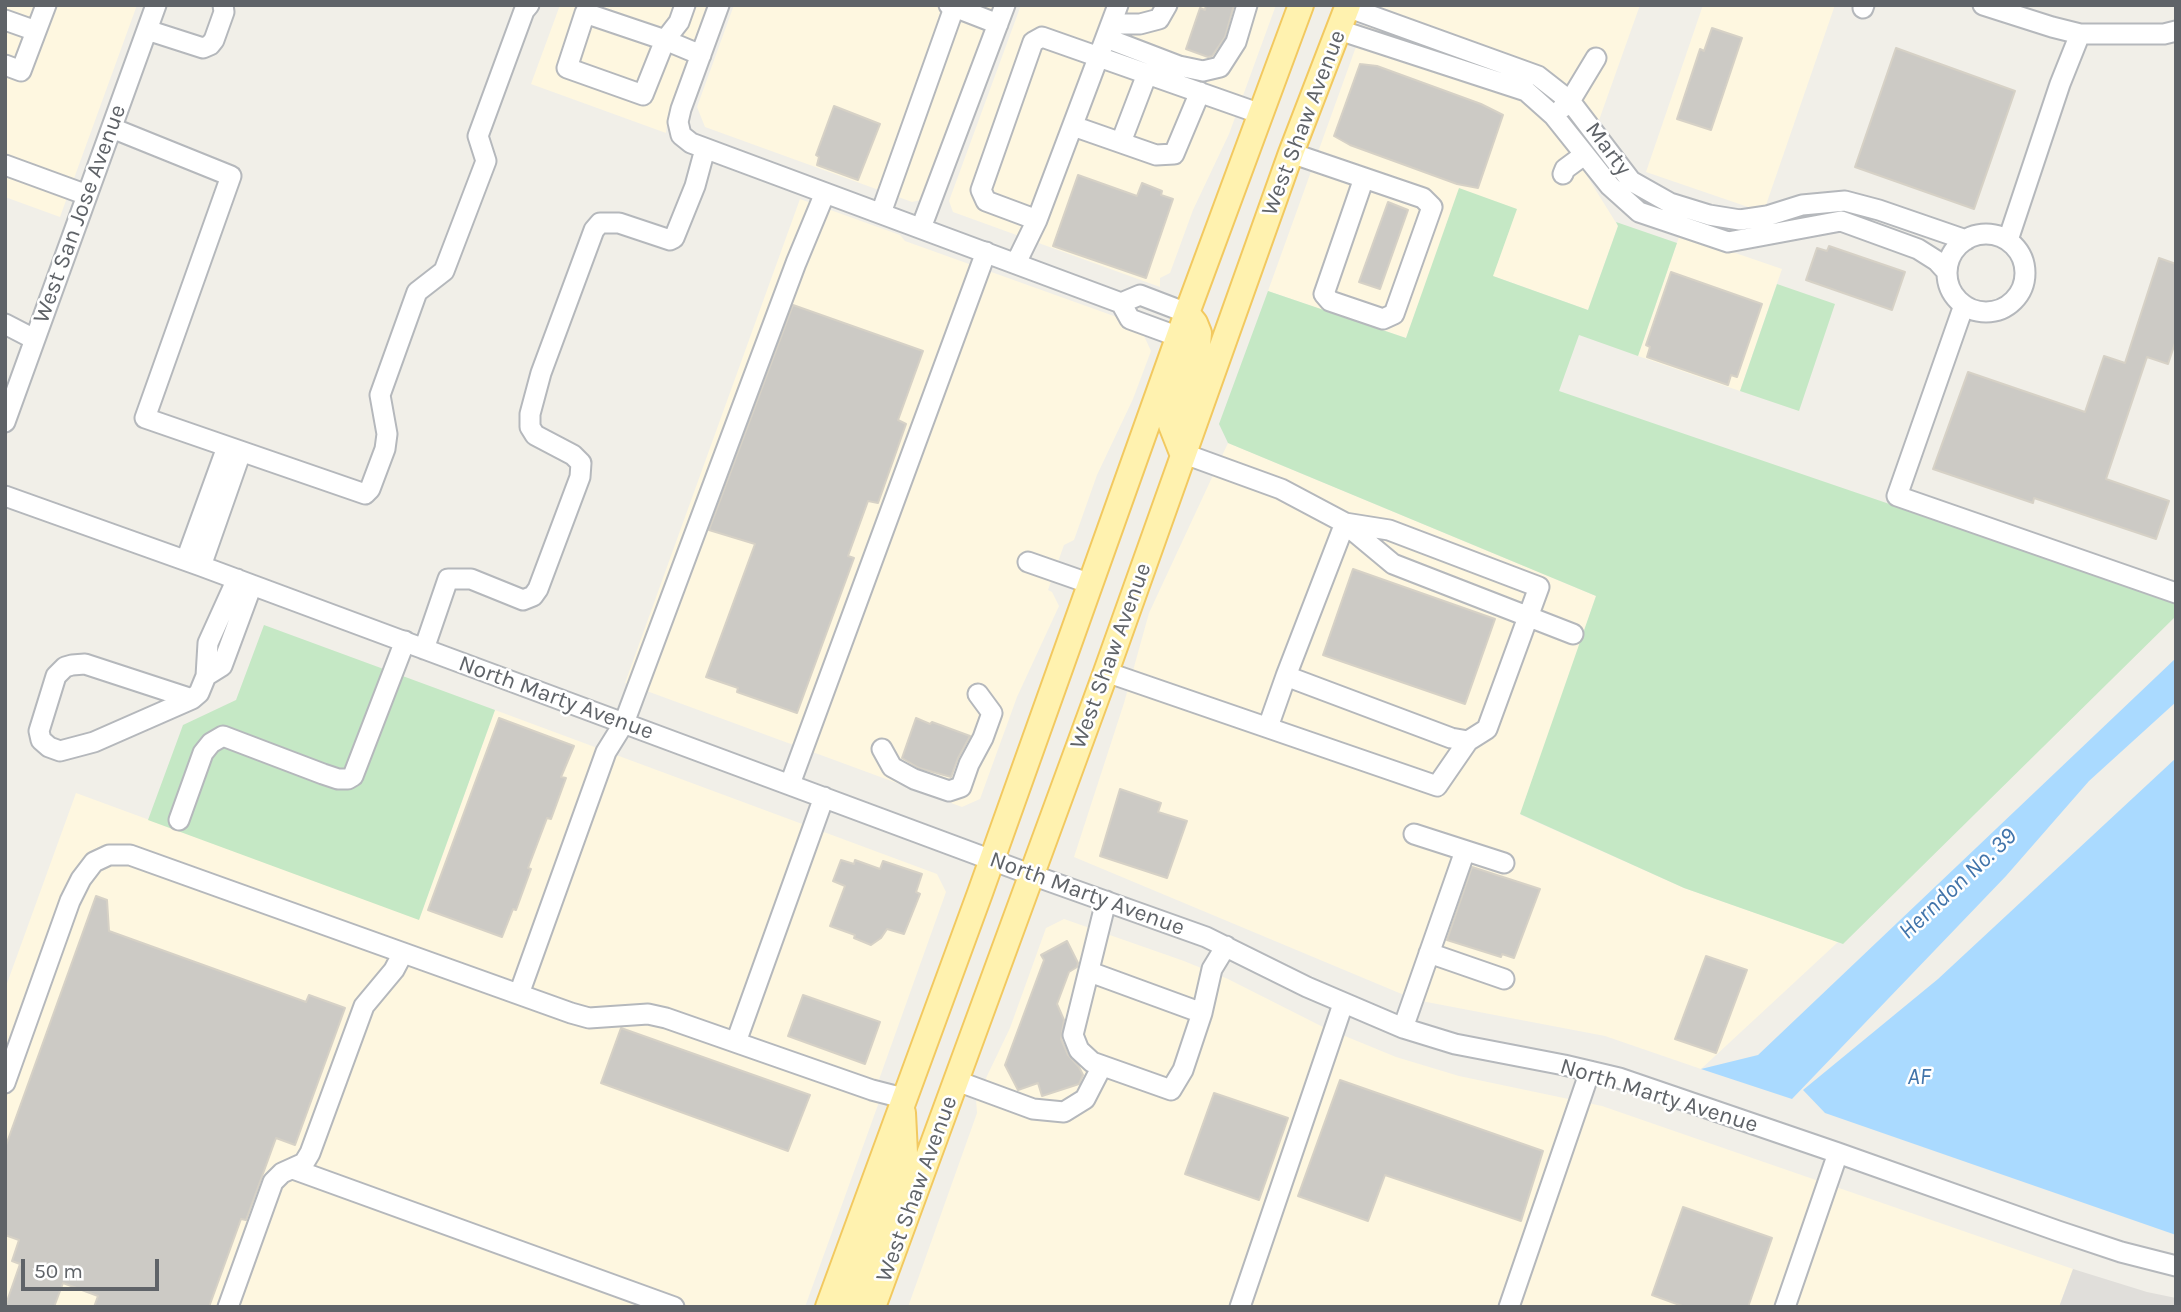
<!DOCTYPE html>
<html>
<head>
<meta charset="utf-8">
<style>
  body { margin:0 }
  #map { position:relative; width:2181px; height:1312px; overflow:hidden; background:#f1efe8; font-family:Karla,sans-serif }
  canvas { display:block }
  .frame { position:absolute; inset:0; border:7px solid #5f6368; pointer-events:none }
  .scale { position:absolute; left:21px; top:1259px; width:138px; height:32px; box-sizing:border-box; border:4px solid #5f6368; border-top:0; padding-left:9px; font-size:21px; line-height:24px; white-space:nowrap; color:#5f6368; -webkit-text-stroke:5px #fff; paint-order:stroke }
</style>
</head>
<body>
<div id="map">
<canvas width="2181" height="1312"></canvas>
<div class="frame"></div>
<div class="scale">50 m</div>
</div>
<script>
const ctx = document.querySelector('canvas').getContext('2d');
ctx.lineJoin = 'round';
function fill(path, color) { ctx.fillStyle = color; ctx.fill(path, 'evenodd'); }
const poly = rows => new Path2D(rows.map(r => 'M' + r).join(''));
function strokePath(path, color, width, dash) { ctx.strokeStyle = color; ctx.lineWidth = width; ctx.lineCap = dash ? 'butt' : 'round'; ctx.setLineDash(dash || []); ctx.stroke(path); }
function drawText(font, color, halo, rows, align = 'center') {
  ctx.font = font + ' Karla,sans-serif'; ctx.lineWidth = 5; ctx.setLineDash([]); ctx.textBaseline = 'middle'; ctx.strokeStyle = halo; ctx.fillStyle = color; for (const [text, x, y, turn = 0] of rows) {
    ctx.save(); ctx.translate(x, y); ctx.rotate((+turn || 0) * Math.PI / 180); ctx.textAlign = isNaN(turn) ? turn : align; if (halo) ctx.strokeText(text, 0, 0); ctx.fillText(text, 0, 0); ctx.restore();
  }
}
const commercial = poly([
  [5,5,137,5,60,217,5,197],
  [560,5,707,5,668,114,666,133,531,84],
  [734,5,994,5,921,200,912,202,705,127,697,107],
  [1021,5,1276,5,1229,134,1193,210,1170,273,1160,278,1160,287,953,212,949,201],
  [1371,5,1640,5,1582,168,1618,226,1588,310,1493,276,1460,189,1406,338,1268,291],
  [1703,5,1835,5,1766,205,1751,208,1646,172],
  [800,199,900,235,905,241,1139,325,1151,351,1133,399,1097,475,1074,540,1064,545,1048,590,1052,592,1059,606,1017,697,980,799,962,807,625,683],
  [1680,234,1782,269,1740,391,1638,356],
  [1228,443,1596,596,1521,815,1684,888,1838,942,1701,1069,1605,1036,1416,1000,1074,857,1124,703,1149,613],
  [495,710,937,874,946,892,876,1088,883,1091,805,1307,5,1307,5,989,76,793,419,919],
  [1064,919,1184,961,1228,979,1323,1027,1396,1057,1459,1076,1602,1106,2073,1269,2059,1307,908,1307,977,1113,976,1099,1010,1028,1046,928]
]);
const industrial = poly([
  [2073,1269,2147,1292,2176,1298,2176,1307,2059,1307]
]);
const green = poly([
  [1459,188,1517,209,1493,276,1588,310,1618,226,1616,222,1677,243,1638,356,1579,335,1559,391,2176,602,2176,616,1843,944,1684,888,1520,814,1596,596,1228,443,1219,424,1268,291,1406,338],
  [1777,284,1835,304,1799,411,1740,391],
  [264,625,495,710,419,920,148,820,183,725,236,700]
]);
const water = poly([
  [2176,658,2176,702,2089,781,2006,876,1792,1099,1701,1069,1758,1055],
  [2176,758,2176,1235,1825,1113,1803,1090,1938,979]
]);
const building = poly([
  [1206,5,1234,5,1225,37,1212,56,1208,57,1186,49,1200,8,1205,10,1206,5],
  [1712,28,1742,38,1711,130,1677,119,1700,49,1704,51,1712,28],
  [1896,48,2015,91,1974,209,1855,167,1896,48],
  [1360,64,1377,66,1481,104,1503,115,1478,188,1457,184,1350,145,1334,136,1360,64],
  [834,106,880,124,858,180,817,165,819,157,816,155,834,106],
  [1078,175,1137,196,1142,183,1162,191,1161,195,1173,199,1146,278,1053,246,1078,175],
  [1388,202,1408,210,1380,289,1359,282,1388,202],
  [1829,246,1905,272,1892,310,1806,280,1817,248,1827,251,1829,246],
  [2159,258,2176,264,2176,340,2168,364,2147,357,2106,479,2169,501,2156,539,2034,498,2033,503,1933,469,1968,372,2085,412,2104,356,2125,363,2159,258],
  [1671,272,1762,304,1737,377,1731,375,1728,385,1647,357,1650,347,1646,345,1671,272],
  [793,305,923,351,898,420,906,424,878,503,868,501,848,556,854,558,797,713,737,692,738,688,706,677,755,544,709,530,793,305],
  [1353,569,1495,619,1465,704,1323,655,1353,569],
  [499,718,574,746,561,777,566,778,551,819,547,818,528,868,531,869,516,910,513,909,502,937,428,910,499,718],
  [916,718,930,724,932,722,970,736,958,758,951,777,919,768,902,758,916,718],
  [1120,789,1161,803,1158,812,1187,821,1167,878,1100,856,1120,789],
  [841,860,854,864,855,860,880,869,883,861,922,874,916,892,920,894,904,934,887,929,881,938,871,945,854,938,855,935,830,926,845,886,833,881,841,860],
  [1472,867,1540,889,1514,958,1502,954,1501,957,1447,940,1472,867],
  [96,896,107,900,109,931,306,1002,309,995,345,1008,295,1145,276,1138,246,1220,241,1219,209,1307,94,1307,98,1296,63,1283,54,1307,5,1307,20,1264,12,1261,19,1240,5,1235,5,1148,96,896],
  [1067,941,1078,963,1077,967,1069,972,1057,1004,1064,1020,1061,1039,1068,1055,1079,1067,1083,1075,1079,1084,1042,1096,1038,1083,1018,1090,1005,1065,1044,960,1041,955,1067,941],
  [1706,956,1747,970,1716,1053,1675,1039,1706,956],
  [803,995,880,1022,865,1064,788,1036,803,995],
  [621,1028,810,1095,788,1151,601,1083,621,1028],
  [1340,1080,1543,1151,1521,1221,1385,1175,1368,1221,1298,1196,1340,1080],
  [1214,1093,1288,1118,1259,1200,1185,1174,1214,1093],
  [1683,1207,1772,1238,1748,1307,1685,1307,1652,1295,1683,1207]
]);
const minor = poly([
  [685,5,679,22,665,40,643,95,567,68,585,13,665,40,701,55],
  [719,5,681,109,678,122,681,135,691,143,1121,303,1140,295,1187,313],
  [949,5,998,24],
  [1983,5,2052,27,2080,34,2164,34,2176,31],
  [1347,7,1538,76,1570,101,1631,181,1670,203,1709,215,1740,220,1767,216,1802,205,1845,201,1879,210,1966,240],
  [1863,8,1864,5],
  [5,20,36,31],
  [1111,24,1140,24,1159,19,1167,5],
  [147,30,203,48,210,45,214,40,224,12,223,5],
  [1339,30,1526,91,1554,116,1610,186,1639,212,1728,242,1841,221,1918,249,1937,261,1947,272],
  [1106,38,1179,66,1203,71,1220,67,1236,42,1247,5],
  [5,65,21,71,46,5],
  [1562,108,1570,101,1596,58],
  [1073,126,1156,155,1174,154,1200,92],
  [112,128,231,176,145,418,365,494,370,489,385,449,387,434,380,395,417,292,444,271,486,161,478,136,524,11,529,5],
  [1121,142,1147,74],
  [1291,153,1423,198,1432,207,1394,314,1383,319,1330,301,1324,294,1364,178],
  [5,165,87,195],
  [1563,174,1565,169,1584,155],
  [881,213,955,5],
  [1037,220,986,201,981,190,1033,42,1042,37,1261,114],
  [921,228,1005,5],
  '1947 273a39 39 0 1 1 78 0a39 39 0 1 1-78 0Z',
  [2008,240,2060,84,2080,34],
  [1016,263,1037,220,1118,5],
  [1121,303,1130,319,1179,337],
  [1964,305,1897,496,2176,593],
  [5,324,34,339],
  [5,422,156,5],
  [5,496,201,566,1032,875,1206,937,1307,987,1403,1028,1455,1044,1564,1065,1619,1078,1838,1153,2058,1231,2121,1252,2176,1266],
  [1345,523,1389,530,1539,587,1487,729,1468,741],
  [1345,524,1393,564,1573,634],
  [186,560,227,447],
  [1028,562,1091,584],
  [201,566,241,452],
  [424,649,448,579,471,579,523,600,533,596,538,589,580,477,581,463,573,455,535,435,530,427,530,414,541,373,594,230,600,223,619,223,670,240,674,238,695,186,705,149],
  [1106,672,1437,786,1468,741,1451,738,1286,676,1345,523,1281,489,1182,453],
  [206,676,222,666,252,585],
  [192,699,85,664,72,665,65,667,56,676,39,731,41,740,49,747,60,751,94,742,192,699,199,693,206,676,208,643,237,579],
  [1268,727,1286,676],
  [882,749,892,767,914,779,949,791,961,787,969,764,983,738,992,713,978,694],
  [790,784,986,252],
  [179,820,203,753,211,743,223,736,323,774,338,779,348,779,353,776,405,641],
  [1414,834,1504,863],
  [1106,901,1073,1035,1079,1050,1092,1062,1171,1090,1183,1070,1202,1013,1212,969,1226,946],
  [1429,953,1504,979],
  [1090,972,1202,1013],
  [519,994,606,752,624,723,796,263,825,193],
  [1403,1028,1465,851],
  [736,1042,824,797],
  [957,1081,1033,1109,1064,1112,1085,1099,1102,1066],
  [5,1083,70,901,81,879,94,862,109,855,130,855,571,1013,589,1018,648,1014,666,1018,872,1090,903,1098],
  [293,1169,674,1307],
  [228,1307,273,1182,282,1173,304,1163,310,1153,364,1006,394,970,403,953],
  [1240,1307,1343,1004],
  [1509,1307,1590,1071],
  [1785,1307,1838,1153]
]);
const major = poly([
  [1182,453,1171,425,1198,345,1199,333,1195,323,1187,313],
  [828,1307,980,893,1187,313,1301,5],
  [852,1307,854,1294,905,1153,903,1113],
  [873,1307,1106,672,1291,153,1348,5]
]);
const streetNames = [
  ["West Shaw Avenue",1304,123,-69],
  ["Marty",1608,149,53],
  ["West San Jose Avenue",80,214,-70],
  ["West Shaw Avenue",1111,656,-70],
  ["North Marty Avenue",556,698,20],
  ["North Marty Avenue",1087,894,20],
  ["North Marty Avenue",1659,1096,17],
  ["West Shaw Avenue",917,1189,-70]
];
const waterNames = [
  ["Herndon No. 39",1958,884,-43],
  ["AF",1919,1077]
];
fill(commercial, '#fef7e0');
fill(industrial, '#e0deda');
fill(green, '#c5e8c5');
fill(water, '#aadaff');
fill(building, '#cccac5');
strokePath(building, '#d6d1c6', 2);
strokePath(minor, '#b5b8bc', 23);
strokePath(major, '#f2c960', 28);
strokePath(minor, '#fff', 19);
strokePath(major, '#fff2af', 24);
drawText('23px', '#5f6368', '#fff', streetNames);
drawText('italic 24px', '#4174aa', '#fff', waterNames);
</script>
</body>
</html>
